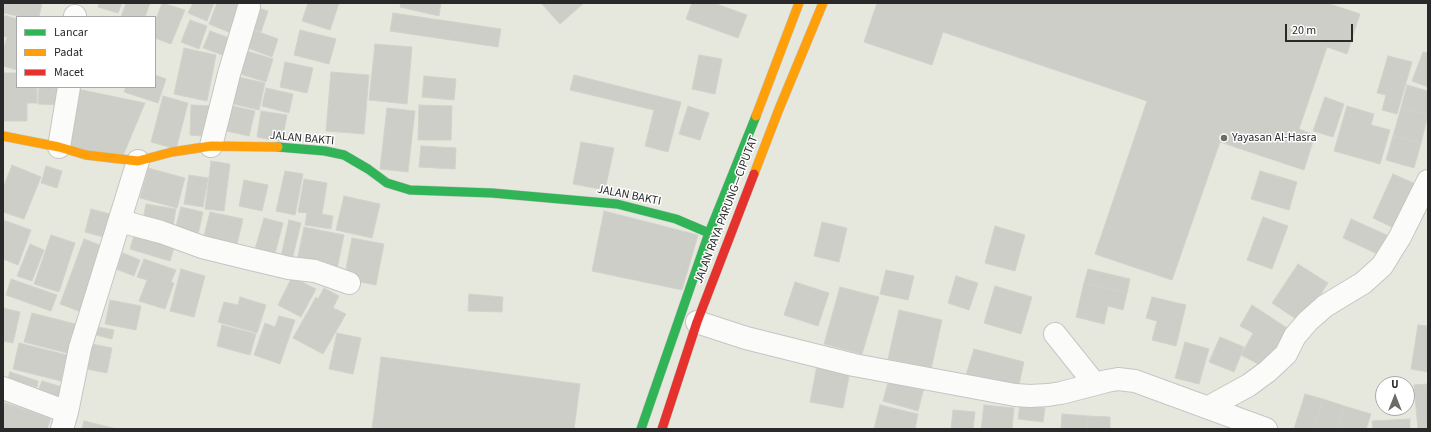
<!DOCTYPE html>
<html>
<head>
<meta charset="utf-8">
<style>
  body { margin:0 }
  #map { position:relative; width:1431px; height:432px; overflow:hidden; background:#e6e8de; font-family:"Source Sans 3",sans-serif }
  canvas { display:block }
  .frame { position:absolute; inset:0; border:4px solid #292929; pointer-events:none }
  .legend { position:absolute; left:16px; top:16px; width:140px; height:72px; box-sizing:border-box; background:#fff; border:1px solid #a9a9a9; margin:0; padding:5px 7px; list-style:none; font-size:12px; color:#292929 }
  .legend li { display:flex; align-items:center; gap:8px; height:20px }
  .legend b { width:20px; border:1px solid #a9a9a9 }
  .north { position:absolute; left:1375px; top:376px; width:40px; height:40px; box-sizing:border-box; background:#fff; border:1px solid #a9a9a9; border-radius:50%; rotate:0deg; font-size:11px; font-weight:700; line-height:16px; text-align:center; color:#292929 }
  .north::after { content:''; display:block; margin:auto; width:14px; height:18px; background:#6b6c68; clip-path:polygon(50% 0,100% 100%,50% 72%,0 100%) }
  .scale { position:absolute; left:1285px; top:24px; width:68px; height:18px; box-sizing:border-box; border:2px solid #292929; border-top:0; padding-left:5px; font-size:12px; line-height:14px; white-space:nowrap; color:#292929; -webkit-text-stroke:3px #fff; paint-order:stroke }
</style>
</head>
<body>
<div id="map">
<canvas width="1431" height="432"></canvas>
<div class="frame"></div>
<ul class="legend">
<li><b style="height:5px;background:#30b455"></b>Lancar</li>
<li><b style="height:5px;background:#ff9f0a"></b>Padat</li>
<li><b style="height:5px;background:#e5322d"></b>Macet</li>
</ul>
<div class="north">U</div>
<div class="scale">20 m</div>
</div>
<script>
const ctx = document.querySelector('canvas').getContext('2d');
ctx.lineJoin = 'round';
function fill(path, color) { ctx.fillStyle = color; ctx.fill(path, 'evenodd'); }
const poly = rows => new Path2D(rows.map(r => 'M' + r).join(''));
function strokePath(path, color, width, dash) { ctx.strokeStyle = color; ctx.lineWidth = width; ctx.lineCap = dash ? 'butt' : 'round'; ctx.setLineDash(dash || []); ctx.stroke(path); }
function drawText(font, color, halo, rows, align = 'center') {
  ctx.font = font + ' "Source Sans 3",sans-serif'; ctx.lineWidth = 3; ctx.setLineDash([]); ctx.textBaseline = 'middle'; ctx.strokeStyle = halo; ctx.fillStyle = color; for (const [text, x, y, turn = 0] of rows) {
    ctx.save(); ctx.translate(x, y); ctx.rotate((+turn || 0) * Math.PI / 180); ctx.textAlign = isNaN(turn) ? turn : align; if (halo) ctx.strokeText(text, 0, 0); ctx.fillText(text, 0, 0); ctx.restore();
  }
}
const building = poly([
  [5,3,42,3,39,17,24,17,3,13,5,3],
  [99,3,122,3,118,13,98,7,99,3],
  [126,3,150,3,145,17,121,17,126,3],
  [162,3,185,10,171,44,155,38,155,22,162,3],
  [193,3,214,3,207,21,188,13,193,3],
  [217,3,236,3,247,8,236,35,209,24,217,3],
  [308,3,339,3,330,30,302,21,308,3],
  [401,3,441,3,439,16,400,7,401,3],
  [541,3,584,3,560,24,541,3],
  [692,3,714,3,747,15,738,38,686,19,692,3],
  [877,3,1327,3,1360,14,1347,54,1327,47,1299,129,1315,135,1304,170,1220,142,1172,280,1095,254,1147,101,943,32,932,65,864,42,877,3],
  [255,7,268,11,261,32,249,27,255,7],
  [393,13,501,29,498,47,390,31,393,13],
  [3,15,17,19,17,70,3,66,3,51,7,37,3,36,3,15],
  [190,20,207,26,199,49,181,42,190,20],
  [251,29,278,39,272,57,245,47,251,29],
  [300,30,336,39,329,64,294,55,300,30],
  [210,31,238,41,231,58,203,48,210,31],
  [375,44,412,47,407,104,369,100,375,44],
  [184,48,216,55,207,101,174,94,184,48],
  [247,51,273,59,266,82,240,74,247,51],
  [1423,52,1428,53,1428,87,1412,81,1423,52],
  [699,55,722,59,715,94,692,89,699,55],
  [1388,56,1412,62,1397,114,1382,110,1386,95,1377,93,1388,56],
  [285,62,313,68,307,93,280,87,285,62],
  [331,72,369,75,364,134,326,131,331,72],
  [3,73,17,73,17,87,37,87,37,103,27,103,27,121,3,121,3,73],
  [155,75,166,79,158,103,124,92,126,87,155,87,155,75],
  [574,75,681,102,668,152,645,146,654,110,570,90,574,75],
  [234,76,265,83,259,110,229,103,234,76],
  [424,76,456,79,454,100,422,97,424,76],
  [1407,85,1428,91,1428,115,1401,108,1407,85],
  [39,87,64,87,64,105,38,104,39,87],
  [266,88,293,94,289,113,262,106,266,88],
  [77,89,145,103,122,158,66,148,77,89],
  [163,96,188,103,176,149,151,142,163,96],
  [1325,97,1344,104,1333,137,1313,131,1325,97],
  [191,105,213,106,212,137,190,135,191,105],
  [228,105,255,111,249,136,222,130,228,105],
  [419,105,452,106,451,140,418,140,419,105],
  [688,106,709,113,700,140,679,134,688,106],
  [1347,106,1374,114,1371,125,1390,130,1380,164,1334,151,1347,106],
  [387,108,415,111,408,172,380,169,387,108],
  [1401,108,1428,115,1421,143,1393,136,1401,108],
  [261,111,287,115,282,142,257,137,261,111],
  [1393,136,1421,143,1414,168,1386,160,1393,136],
  [581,142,614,148,605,190,573,184,581,142],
  [421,146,456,148,455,169,419,167,421,146],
  [211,161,230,164,224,211,205,209,211,161],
  [12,165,41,177,24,219,3,212,3,188,12,165],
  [46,166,62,171,57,188,41,183,46,166],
  [148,168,185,178,177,208,140,198,148,168],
  [285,171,303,174,295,215,276,211,285,171],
  [1260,171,1297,182,1289,210,1251,199,1260,171],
  [1393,174,1418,185,1398,230,1373,218,1393,174],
  [189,175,208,178,203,207,184,204,189,175],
  [304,179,327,183,322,214,333,216,331,229,305,225,307,213,298,212,304,179],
  [244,180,268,185,262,211,239,206,244,180],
  [344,196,380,204,372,238,336,230,344,196],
  [146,204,176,209,172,231,142,226,146,204],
  [181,207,203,212,197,239,174,234,181,207],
  [91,209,114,215,107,238,85,232,91,209],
  [604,211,698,235,682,290,592,271,604,211],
  [210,212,243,219,235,252,202,244,210,212],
  [1263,217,1288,226,1272,269,1247,260,1263,217],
  [264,218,283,223,273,261,253,256,264,218],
  [1351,219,1391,237,1382,256,1343,238,1351,219],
  [3,220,31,230,18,265,3,259,3,220],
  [289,220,301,223,291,264,280,261,289,220],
  [822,222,847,228,839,262,814,256,822,222],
  [995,226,1025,235,1015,271,985,263,995,226],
  [304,227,344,235,336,274,296,266,304,227],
  [135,232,175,244,170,261,130,249,135,232],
  [51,235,75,243,59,292,34,284,51,235],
  [352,238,384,244,376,285,344,279,352,238],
  [84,239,108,248,84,313,60,304,84,239],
  [30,244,44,250,32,281,17,276,30,244],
  [123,253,140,260,134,276,116,269,123,253],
  [144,259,176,270,171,282,174,283,165,309,139,301,147,280,137,277,144,259],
  [1298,264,1328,283,1302,323,1272,303,1298,264],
  [181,269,205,276,194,317,170,311,181,269],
  [1088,269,1130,279,1127,293,1084,283,1088,269],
  [886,270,914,276,908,300,880,294,886,270],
  [956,276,978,283,969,310,948,303,956,276],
  [292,277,316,289,301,317,278,305,292,277],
  [11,279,57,295,51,311,6,295,11,279],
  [795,282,829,293,818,326,784,315,795,282],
  [1084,283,1127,293,1123,310,1108,306,1104,324,1076,317,1084,283],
  [995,286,1032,297,1021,334,984,323,995,286],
  [840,287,879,297,862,354,824,344,840,287],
  [324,288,339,296,333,308,346,314,323,354,293,338,316,297,318,299,324,288],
  [469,294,503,297,502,312,468,311,469,294],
  [240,297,266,305,257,333,218,322,224,302,238,305,240,297],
  [1152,297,1186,305,1176,346,1152,340,1157,321,1146,318,1152,297],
  [110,300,141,306,136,330,105,324,110,300],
  [1252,305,1287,328,1266,368,1241,355,1253,333,1240,326,1252,305],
  [3,308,20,312,13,343,3,341,3,308],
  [899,310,942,320,931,369,888,359,899,310],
  [32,313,83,326,75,355,24,342,32,313],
  [279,316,295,320,280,364,254,355,265,323,275,327,279,316],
  [222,325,256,334,250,355,217,346,222,325],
  [1418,325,1428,326,1428,372,1411,369,1418,325],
  [98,327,114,330,112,339,96,335,98,327],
  [337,333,361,338,353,374,329,369,337,333],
  [1220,337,1244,347,1234,372,1209,362,1220,337],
  [1185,342,1209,349,1199,384,1175,378,1185,342],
  [19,343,67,355,61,381,13,369,19,343],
  [92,344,112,348,107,373,87,369,92,344],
  [974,349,1024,362,1018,389,966,375,974,349],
  [381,357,580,384,574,429,372,429,381,357],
  [817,365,850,371,843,408,810,402,817,365],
  [10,372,38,381,37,387,8,379,10,372],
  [890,375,925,384,918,411,883,401,890,375],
  [42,381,69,389,66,399,38,391,42,381],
  [1428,384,1428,429,1418,429,1414,385,1428,384],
  [1305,394,1323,399,1314,429,1294,429,1305,394],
  [1323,399,1344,406,1337,429,1314,429,1323,399],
  [5,403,51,418,47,429,3,429,3,410,5,403],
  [1020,404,1045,408,1043,422,1018,419,1020,404],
  [880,405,918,414,915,429,874,429,880,405],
  [984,405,1014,408,1012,429,981,429,984,405],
  [1344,406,1371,414,1366,429,1337,429,1344,406],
  [953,410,975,412,973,429,951,429,953,410],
  [1062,414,1088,416,1087,429,1061,429,1062,414],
  [1088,416,1110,417,1110,429,1087,429,1088,416],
  [1410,419,1410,429,1373,429,1372,421,1410,419],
  [84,421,117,429,82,429,84,421]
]);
const street = poly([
  [75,17,75,16],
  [211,146,229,74,249,7],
  [59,147,69,87],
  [121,218,131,224,161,232,202,247,251,259,289,268,315,271,349,283],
  [697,322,746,338,854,365,1015,395,1030,396,1048,395,1061,393,1107,381,1118,379,1135,381,1266,429],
  [1055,334,1095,384],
  [3,388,67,412],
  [1209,407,1249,385,1268,371,1286,354,1295,336,1308,321,1325,306,1363,283,1382,266,1400,237,1428,181],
  [62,429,67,412,80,348,138,161]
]);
const fast = poly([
  [278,147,325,151,344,155,368,169,387,183,410,190,492,193,617,204,676,219,709,233],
  [641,429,709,233,756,116]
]);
const slow = poly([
  [756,116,799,3],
  [3,136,59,147,86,155,138,161,172,152,211,146,278,147],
  [754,174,779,109,823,3]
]);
const jam = poly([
  [662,429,697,322,754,174]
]);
const markers = [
  [1224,138,4,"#6b6c68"]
];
const poiNames = [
  ["Yayasan Al-Hasra",1232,138]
];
const streetNames = [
  ["JALAN BAKTI",302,139,5],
  ["JALAN BAKTI",629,196,11],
  ["JALAN RAYA PARUNG—CIPUTAT",727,210,-69]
];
fill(building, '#cdcec7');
strokePath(building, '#d1d3ca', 1);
strokePath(street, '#c5c5c4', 24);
strokePath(fast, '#c5c5c4', 10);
strokePath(slow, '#c5c5c4', 10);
strokePath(jam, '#c5c5c4', 10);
strokePath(street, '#fbfcfa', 22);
strokePath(fast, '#30b455', 9);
strokePath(slow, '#ff9f0a', 9);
strokePath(jam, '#e5322d', 9);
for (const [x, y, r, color] of markers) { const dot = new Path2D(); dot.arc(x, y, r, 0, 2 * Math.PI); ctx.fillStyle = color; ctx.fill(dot); strokePath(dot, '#fff', 1.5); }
drawText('12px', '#292929', '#fff', poiNames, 'left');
drawText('12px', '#292929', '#fff', streetNames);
</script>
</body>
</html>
